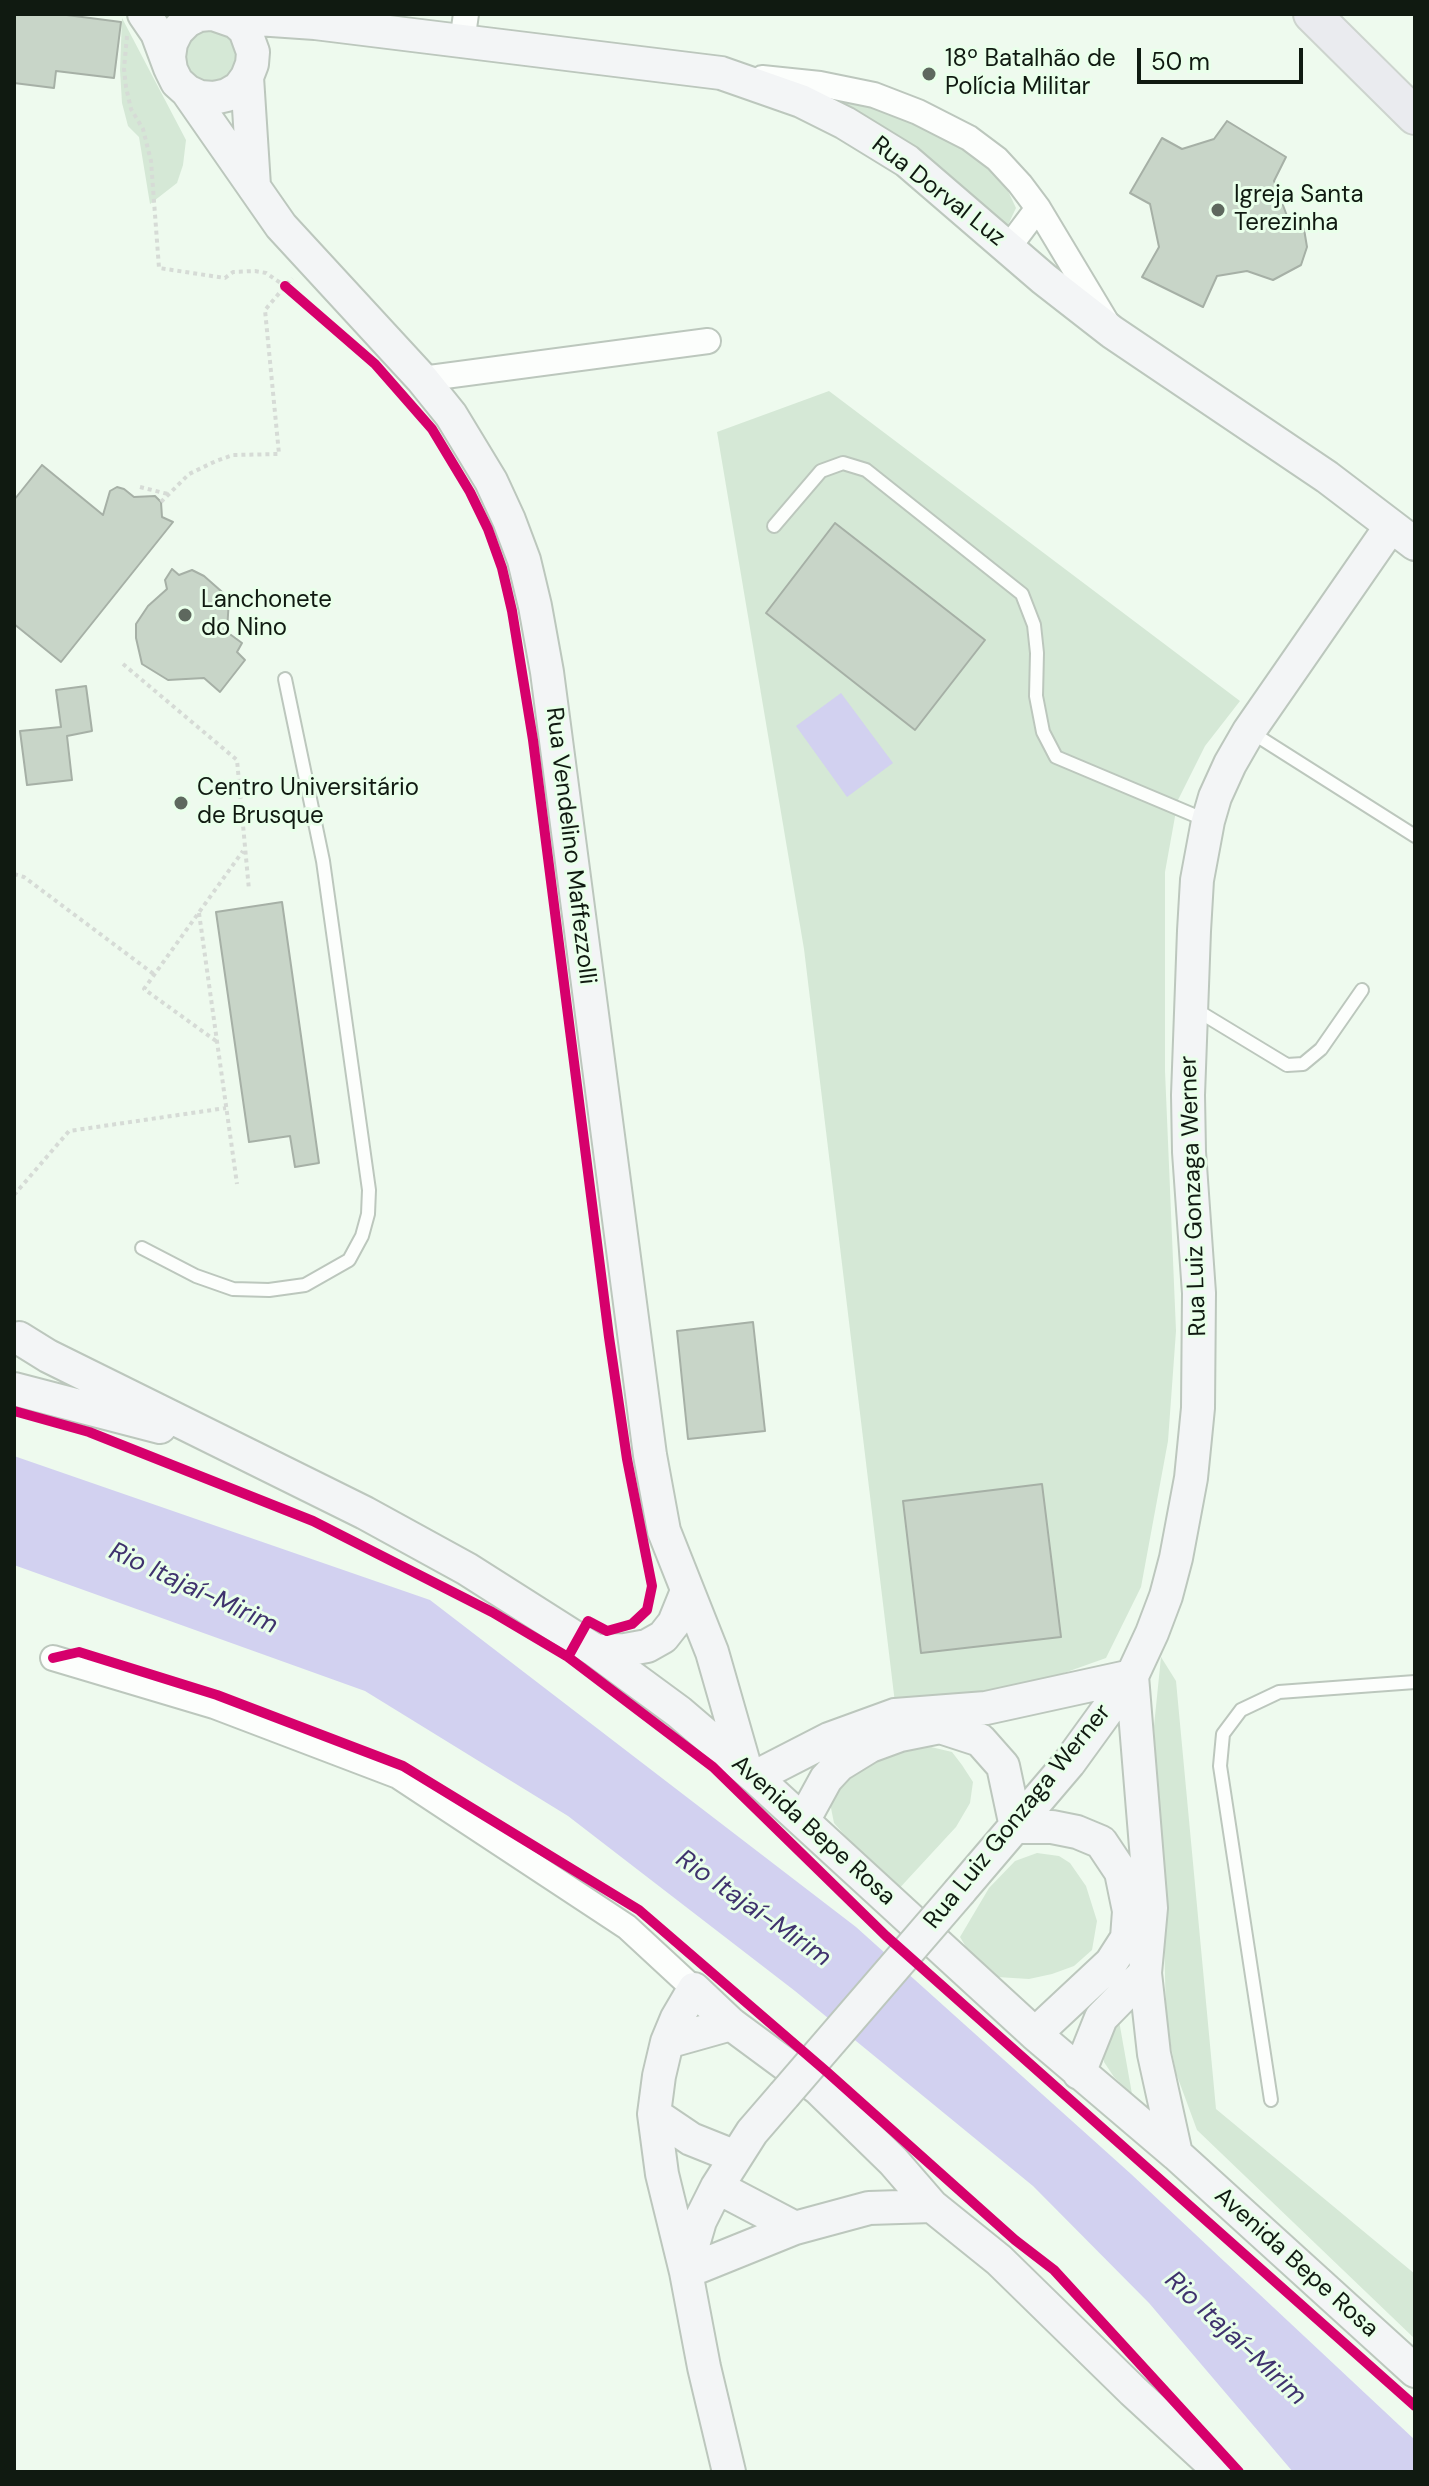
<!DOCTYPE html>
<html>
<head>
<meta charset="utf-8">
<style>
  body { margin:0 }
  #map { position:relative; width:1429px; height:2486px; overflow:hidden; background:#eefaee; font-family:"DM Sans",sans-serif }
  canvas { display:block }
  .frame { position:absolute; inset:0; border:16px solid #101a11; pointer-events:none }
  .scale { position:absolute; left:1137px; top:48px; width:166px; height:36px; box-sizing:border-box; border:4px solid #101a11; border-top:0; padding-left:10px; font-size:24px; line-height:28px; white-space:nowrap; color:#101a11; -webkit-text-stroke:6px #e9ffea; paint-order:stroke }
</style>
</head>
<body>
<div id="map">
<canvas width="1429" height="2486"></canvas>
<div class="frame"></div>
<div class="scale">50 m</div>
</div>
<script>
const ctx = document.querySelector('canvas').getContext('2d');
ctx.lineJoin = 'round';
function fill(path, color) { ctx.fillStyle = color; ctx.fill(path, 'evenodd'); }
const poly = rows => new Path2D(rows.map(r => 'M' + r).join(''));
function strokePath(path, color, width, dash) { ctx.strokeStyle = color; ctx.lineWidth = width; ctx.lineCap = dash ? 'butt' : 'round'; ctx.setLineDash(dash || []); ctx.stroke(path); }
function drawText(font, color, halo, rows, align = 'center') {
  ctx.font = font + ' "DM Sans",sans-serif'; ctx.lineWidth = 6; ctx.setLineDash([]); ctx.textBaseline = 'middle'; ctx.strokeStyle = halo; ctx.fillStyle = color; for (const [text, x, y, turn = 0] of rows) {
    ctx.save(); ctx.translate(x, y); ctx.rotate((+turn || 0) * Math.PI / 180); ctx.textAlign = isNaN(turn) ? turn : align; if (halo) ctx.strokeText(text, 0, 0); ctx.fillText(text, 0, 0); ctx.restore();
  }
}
const green = poly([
  [122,18,186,140,183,165,177,183,150,204,139,137,128,126,122,103,120,70],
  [200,26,228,34,237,51,233,71,219,84,190,81,179,45],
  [812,88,832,91,946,135,983,160,1008,191,1016,208,1007,227],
  [829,391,1240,701,1205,746,1178,800,1165,872,1165,1071,1176,1331,1168,1441,1141,1587,1106,1658,1033,1684,895,1703,804,949,717,432],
  [1161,1657,1176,1681,1216,2109,1415,2274,1415,2339,1197,2130,1176,2073,1166,2019,1163,1889,1154,1726],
  [931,1747,952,1752,962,1765,973,1782,970,1803,956,1827,895,1893,834,1823,830,1803,841,1777,874,1758,913,1748],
  [1037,1853,1059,1856,1070,1863,1086,1886,1097,1921,1092,1950,1074,1966,1052,1974,1029,1979,997,1977,969,1952,960,1937,989,1888,1015,1861],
  [1118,2015,1132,2094,1114,2077,1104,2062,1104,2043]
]);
const water = poly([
  [841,693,893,763,847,797,796,726],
  [14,1456,430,1600,856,1927,1131,2174,1415,2440,1415,2472,1293,2472,1149,2303,1033,2186,795,1991,568,1816,365,1691,14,1565]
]);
const building = poly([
  [14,14,59,14,121,22,114,78,56,71,54,88,14,83,14,14],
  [1227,121,1286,157,1274,181,1287,216,1304,229,1307,247,1301,265,1273,280,1247,271,1217,276,1203,307,1142,277,1159,247,1150,204,1130,193,1162,138,1182,149,1214,139,1227,121],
  [42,465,103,515,110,491,117,487,124,489,134,497,155,496,161,502,162,517,173,522,61,662,14,624,14,500,42,465],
  [835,523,985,640,915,730,766,613,835,523],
  [172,569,179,575,192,570,204,576,229,598,227,632,242,643,237,652,245,660,220,692,204,678,168,680,142,664,136,638,136,624,148,606,167,589,165,580,172,569],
  [86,686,92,731,67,736,72,780,27,785,20,731,61,727,56,690,86,686],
  [282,902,319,1163,295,1167,290,1136,249,1142,216,912,282,902],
  [753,1322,765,1431,688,1439,677,1331,753,1322],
  [1042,1484,1061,1637,921,1653,903,1501,1042,1484]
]);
const path = poly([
  [127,36,124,69,126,87,131,109,143,129,151,161,159,268,225,278,233,272,255,271,266,273,285,286],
  [140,487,168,494],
  [161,502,189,474,216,461,233,455,279,454,265,310,292,278],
  [123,664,237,760,249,890],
  [14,874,24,877,155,975],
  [199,913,237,1184],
  [216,1041,144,989,243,851],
  [14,1195,69,1131,226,1108]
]);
const lane = poly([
  [774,526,821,471,843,463,866,470,1022,594,1034,625,1037,653,1036,696,1043,732,1056,757,1208,821],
  [1251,732,1415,836],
  [1193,1008,1287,1065,1303,1064,1321,1049,1362,990],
  [142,1248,196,1276,233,1289,269,1290,305,1285,349,1260,362,1236,368,1214,369,1190,323,861,285,679],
  [1271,2100,1220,1766,1223,1734,1241,1710,1279,1692,1415,1682]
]);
const street = poly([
  [462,42,466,14],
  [762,78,820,84,874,95,918,112,969,138,997,159,1020,184,1038,208,1107,323],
  [1008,248,1038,208],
  [422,379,708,341],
  [53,1658,214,1706,398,1776,627,1927,694,1989]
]);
const secondary = poly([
  [144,14,157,33,170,68],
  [210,14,199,15,187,21,177,31,171,43,169,57,171,70,177,82,187,91,200,97,214,98,227,95,239,88,247,77,252,64,253,52,245,30,236,22,213,14],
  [236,22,257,19,315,23,721,73,801,101,845,123,907,161,1044,279,1112,332,1327,477,1415,544],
  [247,77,254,186],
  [187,91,281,226,422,379,451,415,491,481,509,520,524,560,535,606,547,672,650,1455,664,1531,712,1652,745,1767],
  [19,1338,48,1356,365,1513,467,1569,596,1651,679,1712,755,1777,1035,2034,1176,2154,1415,2371],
  [14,1389,160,1427],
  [596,1651,625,1650,647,1646,663,1637,674,1623,687,1591],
  [1132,1676,1151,1908,1145,1973,1154,2054,1176,2154],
  [755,1777,829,1739,895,1715,986,1708,1132,1676],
  [803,1821,826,1779,839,1765,870,1746,900,1735,940,1727,980,1740,1003,1766,1016,1827],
  [1016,1827,1052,1827,1077,1832,1101,1842,1121,1872,1129,1911,1127,1938,1111,1963,1035,2034],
  [960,1891,1069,1763,1132,1676,1152,1633,1166,1596,1176,1558,1191,1478,1198,1408,1199,1293,1189,1152,1188,1095,1194,931,1197,880,1208,821,1215,797,1230,764,1249,731,1391,526],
  [667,2042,731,2024],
  [1079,2073,1101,2018,1145,1973],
  [654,2114,691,2139,736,2157],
  [717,2187,795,2228],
  [686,2269,700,2221,717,2187,752,2132,784,2095],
  [686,2272,795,2228,869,2208,932,2206],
  [729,2472,704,2367,686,2272,662,2174,654,2114,659,2076,667,2042,677,2018,694,1989,731,2024,819,2089,893,2161,932,2206,999,2260,1133,2391,1221,2472]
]);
const primary = poly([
  [1312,14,1415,116]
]);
const secondaryBridge = poly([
  [784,2095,960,1891]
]);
const cycleway = poly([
  [285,286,375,364,432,429,470,492,488,529,502,568,512,611,533,740,609,1337,627,1459,652,1586,647,1610,632,1624,607,1631,588,1621,568,1657],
  [14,1411,89,1432,313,1521,492,1612,568,1657,713,1767,886,1936,1415,2406],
  [53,1658,79,1652,217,1695,403,1766,639,1910,827,2072,1015,2240,1054,2270,1239,2472]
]);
const markers = [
  [929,74,8,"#5e685e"],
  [1218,210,8,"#5e685e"],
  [185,615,8,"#5e685e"],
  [181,803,8,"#5e685e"]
];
const poiNames = [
  ["18º Batalhão de",945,60],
  ["Polícia Militar",945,88],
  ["Igreja Santa",1234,196],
  ["Terezinha",1234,224],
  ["Lanchonete",201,601],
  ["do Nino",201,629],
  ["Centro Universitário",197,789],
  ["de Brusque",197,817]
];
const streetNames = [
  ["Rua Dorval Luz",938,192,38],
  ["Rua Vendelino Maffezzolli",570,846,83],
  ["Rua Luiz Gonzaga Werner",1194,1196,-92],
  ["Rua Luiz Gonzaga Werner",1018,1817,-51],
  ["Avenida Bepe Rosa",813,1831,42],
  ["Avenida Bepe Rosa",1296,2263,42]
];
const waterNames = [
  ["Rio Itajaí-Mirim",193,1589,25],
  ["Rio Itajaí-Mirim",753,1909,35],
  ["Rio Itajaí-Mirim",1235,2339,43]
];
fill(green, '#d5e8d6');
fill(water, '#d2d1f0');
fill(building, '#c8d5c8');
strokePath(building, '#a6b0a6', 2);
strokePath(lane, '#bcc7bd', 16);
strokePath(street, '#bcc7bd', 28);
strokePath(secondary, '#bcc7bd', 36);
strokePath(primary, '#cdd4ce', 40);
strokePath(path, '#d6dbd6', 4, [4, 4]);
strokePath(lane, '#fcfefc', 12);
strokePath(street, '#fcfefc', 24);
strokePath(secondary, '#f3f5f6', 32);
strokePath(primary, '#eaebef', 36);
strokePath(secondaryBridge, '#bcc7bd', 36, []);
strokePath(secondaryBridge, '#f3f5f6', 32);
strokePath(cycleway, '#d6006c', 10);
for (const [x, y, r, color] of markers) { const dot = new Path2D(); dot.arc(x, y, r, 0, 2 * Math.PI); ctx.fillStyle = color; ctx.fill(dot); strokePath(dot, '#e9ffea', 3); }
drawText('24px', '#101a11', '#e9ffea', poiNames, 'left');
drawText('24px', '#101a11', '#e9ffea', streetNames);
drawText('italic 26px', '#3f326d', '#e9ffea', waterNames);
</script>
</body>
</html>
